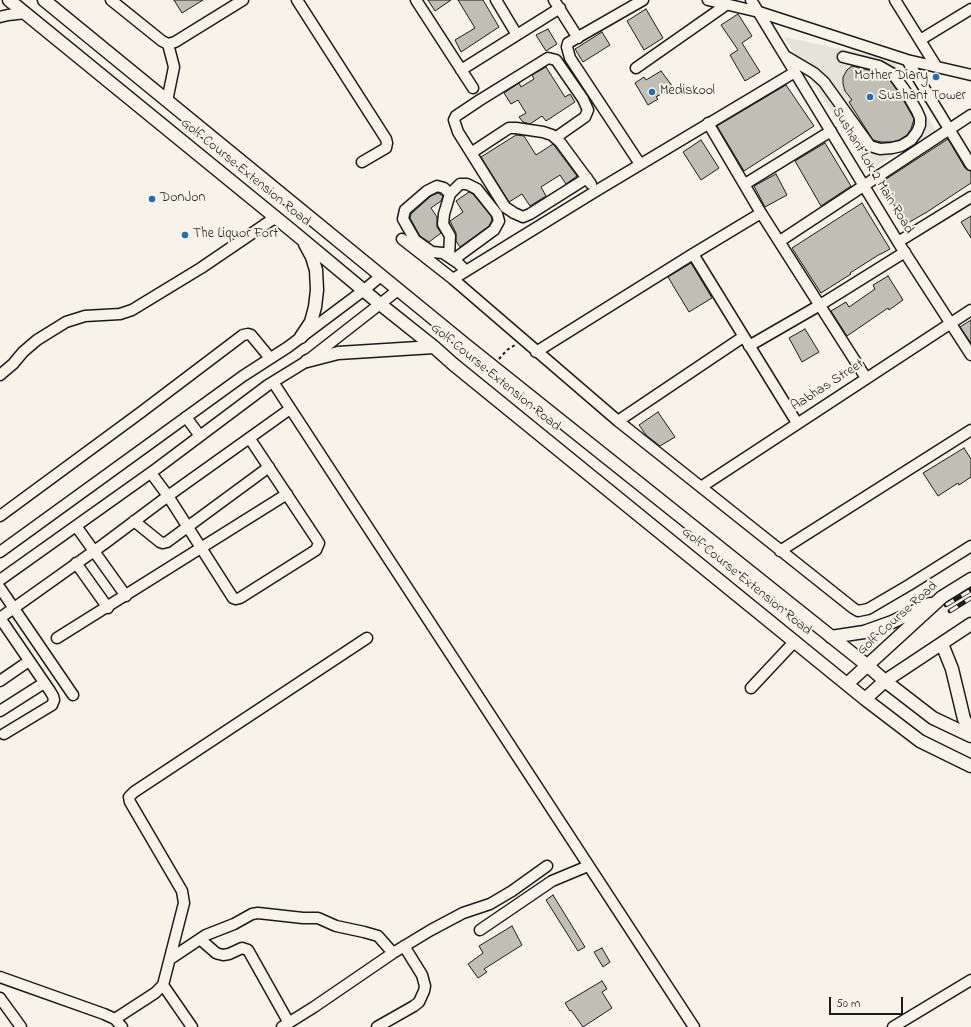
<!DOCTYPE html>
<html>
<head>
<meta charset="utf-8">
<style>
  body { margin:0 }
  #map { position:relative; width:971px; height:1027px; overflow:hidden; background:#f7f3e8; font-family:"Indie Flower",sans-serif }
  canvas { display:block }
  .scale { position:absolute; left:829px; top:997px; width:74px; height:18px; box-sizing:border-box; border:2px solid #1c1c1c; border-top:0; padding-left:5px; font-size:12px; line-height:14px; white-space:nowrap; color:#1c1c1c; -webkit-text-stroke:3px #f7f3e8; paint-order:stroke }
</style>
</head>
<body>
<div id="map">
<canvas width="971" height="1027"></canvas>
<div class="scale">50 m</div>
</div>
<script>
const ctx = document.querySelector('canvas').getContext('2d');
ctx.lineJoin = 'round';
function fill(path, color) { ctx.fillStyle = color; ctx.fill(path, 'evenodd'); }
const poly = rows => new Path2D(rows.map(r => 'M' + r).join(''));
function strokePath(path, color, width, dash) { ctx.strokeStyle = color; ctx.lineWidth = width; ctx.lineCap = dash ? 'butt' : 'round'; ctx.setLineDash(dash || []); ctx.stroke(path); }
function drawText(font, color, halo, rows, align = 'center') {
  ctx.font = font + ' "Indie Flower",sans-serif'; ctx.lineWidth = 4; ctx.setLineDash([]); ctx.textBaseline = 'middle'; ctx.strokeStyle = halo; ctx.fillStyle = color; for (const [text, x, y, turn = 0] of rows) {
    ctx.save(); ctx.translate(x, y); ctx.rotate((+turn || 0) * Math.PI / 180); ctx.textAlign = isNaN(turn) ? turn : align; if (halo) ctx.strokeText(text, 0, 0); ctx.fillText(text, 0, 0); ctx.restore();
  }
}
const built = poly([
  [784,37,893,60,936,131,869,170]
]);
const building = poly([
  [174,0,203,0,182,13,174,0],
  [428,0,451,0,435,11,428,0],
  [458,0,483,0,499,27,461,52,455,40,475,28,458,0],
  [646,9,663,38,644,50,627,21,646,9],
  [738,14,752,36,742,43,760,72,745,81,730,55,738,50,721,25,738,14],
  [548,29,557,44,546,51,536,35,548,29],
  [602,32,610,45,583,62,575,49,602,32],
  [852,66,877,72,889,79,901,96,914,119,911,129,907,135,899,140,891,142,881,142,873,140,849,102,852,100,845,91,843,84,843,77,847,70,852,66],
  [546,67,565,97,570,94,575,102,546,121,542,116,530,124,523,122,519,117,526,113,518,100,511,104,504,93,519,83,521,87,534,79,532,75,546,67],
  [661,71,673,87,656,97,658,99,648,105,635,83,644,77,646,80,661,71],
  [786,85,814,126,744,171,717,126,786,85],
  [516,135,524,136,536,155,553,144,577,176,566,184,560,175,541,187,546,196,530,206,522,194,509,202,481,157,516,135],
  [948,139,965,168,971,171,971,183,927,212,906,224,880,183,948,139],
  [701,140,719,168,701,180,683,152,701,140],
  [825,143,851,186,821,206,795,161,825,143],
  [776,174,787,195,765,207,754,186,776,174],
  [469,192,473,194,491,216,492,220,489,226,460,247,456,241,456,233,450,221,463,212,456,201,469,192],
  [438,193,443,196,441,201,431,208,437,217,437,227,441,233,429,242,420,236,410,218,411,214,431,196,438,193],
  [862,203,890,249,881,254,880,254,850,273,851,274,821,293,792,248,862,203],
  [971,216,971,238,961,222,971,216],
  [691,263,712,298,689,312,668,277,691,263],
  [888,276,903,300,889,310,888,308,847,336,831,311,846,302,849,307,875,289,873,285,888,276],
  [971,320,971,343,960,327,971,320],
  [805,329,819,352,802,362,789,338,805,329],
  [658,412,675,437,660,446,646,435,639,425,658,412],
  [964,448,971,459,971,477,959,485,958,483,938,496,923,473,964,448],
  [553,895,585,947,578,951,546,900,553,895],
  [512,926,522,945,484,969,487,972,478,978,468,964,483,953,479,946,512,926],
  [602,948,610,962,603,967,594,952,602,948],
  [602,981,607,989,602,992,612,1008,583,1027,571,1010,570,1011,565,1003,602,981]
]);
const path = poly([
  [499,359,507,350,515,345]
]);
const minor = poly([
  [111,0,162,41,168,44,175,42,243,0],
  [297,0,386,139,387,143,386,148,362,162],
  [416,0,473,88],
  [496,0,517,35],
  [554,0,578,38],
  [708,0,759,12,907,60,971,75],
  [751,0,898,242,971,355],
  [895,0,936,66],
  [0,17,8,15,26,13],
  [920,40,971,9],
  [787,57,814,73,824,82,870,146,880,149,892,148,901,146,911,140,917,132,920,125,920,118,917,111,906,92,893,74,879,66,843,57],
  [907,60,971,165],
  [636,68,726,5],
  [461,70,560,8],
  [167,101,174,67,168,44],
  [708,123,761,213,866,378],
  [555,138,585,117,588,110,583,99,556,60,548,58,480,100,456,116,454,120,458,132,505,207,514,213,523,217,530,214,587,178],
  [471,153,509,128,516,128,543,132,552,135,560,142,591,184],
  [640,164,570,58,567,47,568,43,643,0],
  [745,184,831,131],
  [402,239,453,279,618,421,853,608,858,611,868,609,909,585,971,546],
  [780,241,971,115],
  [898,242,971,197],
  [693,254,797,423],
  [449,257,450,236,443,224,444,214,450,194],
  [453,260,494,230,499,221,497,214,477,189,467,184,460,184,450,194,444,188,437,186,427,191,405,210,403,219,415,240,432,252,443,253,458,263,466,271],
  [453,279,596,191,795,72],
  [749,346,820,305,905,252],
  [536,352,693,254,761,213],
  [0,375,13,364,23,352,37,340,66,322,85,316,120,314,132,310,201,268,276,217],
  [273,382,694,1027],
  [186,417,200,436],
  [618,421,743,337],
  [151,473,168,496,233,598,236,599,240,598,316,550,319,543,250,439],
  [701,487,971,310],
  [0,516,140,413,243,335,248,334,251,335,270,358],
  [134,521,160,542,163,543,167,542,269,467],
  [76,526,126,596],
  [780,551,971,430],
  [0,552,243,376,288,347,364,290,381,276],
  [76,563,108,608],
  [0,580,156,469,268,385,307,361,398,290],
  [0,588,73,695],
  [0,618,104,544,168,496,290,409],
  [0,618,50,691,53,696,54,700,52,705,4,734],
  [57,638,287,494],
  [0,681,29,661],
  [751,688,795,641],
  [0,711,44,683],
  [480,930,552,881,588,866],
  [200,939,216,953,219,954,223,955,229,954,242,948,248,950,289,1023],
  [170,959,206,935,234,924,252,914,258,913,303,918,318,918,336,926,364,932,378,936,393,953],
  [0,977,104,1014,115,1019,122,1027],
  [163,985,192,1027],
  [0,998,21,1027],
  [115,1019,155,993,163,985,184,903,182,891,130,802,129,797,134,792,367,638],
  [282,1027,314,1007,393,953,431,930,463,913,490,904,512,891,547,866],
  [377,1027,414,1006,419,1002,424,991,425,986,422,975,404,946],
  [893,1027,971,980]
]);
const major = poly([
  [9,0,291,230,380,304,434,347,453,364,865,699,920,741,971,766],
  [44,0,467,346,868,666,885,681,933,718,971,736],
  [301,337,311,322,315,307,317,290,316,270,312,257,305,244],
  [307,361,338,353,434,347],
  [831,637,864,632,892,622,930,604],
  [942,644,952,669,964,719,971,732],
  [847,684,942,597,971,579],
  [865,699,885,681,971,624]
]);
const rail = poly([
  [946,605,971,590],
  [950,611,971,598]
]);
const markers = [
  [936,77,4,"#1f6fb2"],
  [652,92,4,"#1f6fb2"],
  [870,97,4,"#1f6fb2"],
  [152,199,4,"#1f6fb2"],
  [185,235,4,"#1f6fb2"]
];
const poiNames = [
  ["Mother Diary",928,77,"right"],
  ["Mediskool",660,92],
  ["Sushant Tower",878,97],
  ["DonJon",160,199],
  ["The Liquor Fort",193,235]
];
const streetNames = [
  ["Sushant Lok 2 Main Road",872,171,59],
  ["Golf Course Extension Road",245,173,39],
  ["Golf Course Extension Road",495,378,39],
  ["Aabhas Street",828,386,-33],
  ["Golf Course Extension Road",746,582,39],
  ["Golf Course Road",898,619,-42]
];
fill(built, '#e6e3d9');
fill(building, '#c0beb5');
strokePath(building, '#1c1c1c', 1);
strokePath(minor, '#1c1c1c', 13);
strokePath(major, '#1c1c1c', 15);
strokePath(path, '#1c1c1c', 2, [3, 3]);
strokePath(minor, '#f7f3e8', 10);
strokePath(major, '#f7f3e8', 12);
strokePath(rail, '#1c1c1c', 4.5);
strokePath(rail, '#f7f3e8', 3, [9]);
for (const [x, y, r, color] of markers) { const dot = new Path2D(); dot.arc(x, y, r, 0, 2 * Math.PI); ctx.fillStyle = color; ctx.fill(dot); strokePath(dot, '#f7f3e8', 1.5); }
drawText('14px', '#1c1c1c', '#f7f3e8', poiNames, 'left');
drawText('14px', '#1c1c1c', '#f7f3e8', streetNames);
</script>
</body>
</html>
